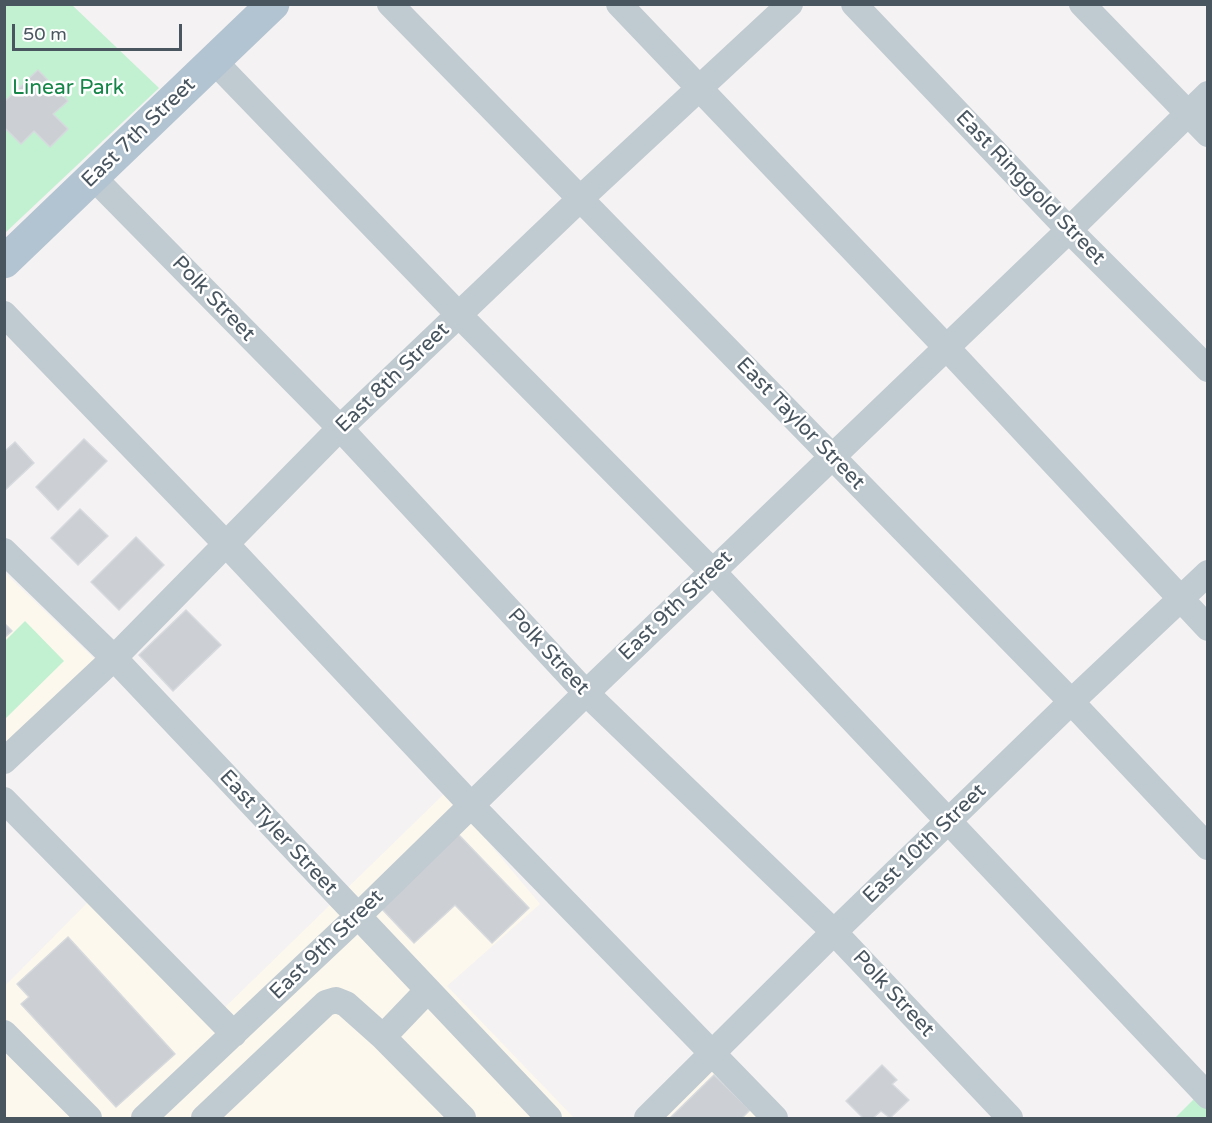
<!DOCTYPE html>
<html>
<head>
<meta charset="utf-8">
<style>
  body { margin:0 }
  #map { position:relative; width:1212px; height:1123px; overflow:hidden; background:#f4f2f2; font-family:"Varela Round",sans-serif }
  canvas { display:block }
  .frame { position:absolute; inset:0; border:6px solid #495660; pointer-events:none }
  .scale { position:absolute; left:12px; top:24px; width:170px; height:27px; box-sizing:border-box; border:3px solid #495660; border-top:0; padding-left:8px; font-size:18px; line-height:21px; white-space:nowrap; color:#495660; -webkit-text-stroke:4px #fff; paint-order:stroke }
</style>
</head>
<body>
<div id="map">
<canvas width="1212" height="1123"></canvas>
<div class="frame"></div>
<div class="scale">50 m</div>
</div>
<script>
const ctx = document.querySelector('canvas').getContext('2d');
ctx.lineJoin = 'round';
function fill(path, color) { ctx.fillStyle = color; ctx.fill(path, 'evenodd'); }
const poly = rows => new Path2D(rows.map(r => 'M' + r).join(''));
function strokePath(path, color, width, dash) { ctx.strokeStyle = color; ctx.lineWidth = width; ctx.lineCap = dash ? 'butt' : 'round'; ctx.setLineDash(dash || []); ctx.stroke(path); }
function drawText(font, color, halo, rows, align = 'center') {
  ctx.font = font + ' "Varela Round",sans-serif'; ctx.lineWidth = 5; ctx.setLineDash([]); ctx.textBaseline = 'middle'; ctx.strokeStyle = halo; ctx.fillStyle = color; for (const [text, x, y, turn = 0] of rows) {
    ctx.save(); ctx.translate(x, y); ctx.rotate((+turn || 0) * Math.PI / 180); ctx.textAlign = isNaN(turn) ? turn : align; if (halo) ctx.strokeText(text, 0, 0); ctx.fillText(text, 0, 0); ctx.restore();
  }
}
const commercial = poly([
  [4,572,104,668,4,771],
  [446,792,540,904,447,986,574,1118,5,1118,5,986,88,902,214,1018],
  [711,1069,758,1118,661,1118]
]);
const green = poly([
  [5,5,72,5,159,88,5,233],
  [25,621,64,661,5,719,5,641],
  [1197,1096,1207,1107,1207,1118,1175,1118]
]);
const building = poly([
  [38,70,68,101,53,114,68,129,50,147,34,131,21,144,4,127,4,102,38,70],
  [84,439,107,461,58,510,36,487,84,439],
  [15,442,34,463,4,491,4,452,15,442],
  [80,509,108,536,78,565,51,538,80,509],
  [136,537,164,565,119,610,91,582,136,537],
  [186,610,221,645,173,691,139,655,186,610],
  [4,623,12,631,4,638,4,623],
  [458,834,529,908,492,943,455,905,414,943,381,908,458,834],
  [68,937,175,1054,116,1107,21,1004,29,997,17,984,68,937],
  [882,1065,897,1080,892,1084,909,1100,890,1118,881,1111,873,1118,863,1118,846,1101,882,1065],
  [714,1075,750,1110,742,1118,670,1118,714,1075]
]);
const minor = poly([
  [390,4,1061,691,1208,847],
  [619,4,946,347,1208,628],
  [854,4,1069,230,1208,369],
  [1082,4,1208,134],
  [214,61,459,315,712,571,1208,1096],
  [93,177,340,428,586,693,834,932,1010,1118],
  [4,314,226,544,471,805,775,1118],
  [4,551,114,658,549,1118],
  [4,761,114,658,340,428,581,198,790,4],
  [4,800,234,1034],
  [4,1033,89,1118],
  [383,1037,427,991],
  [144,1118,357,917,586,693,1069,230,1208,94],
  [204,1118,326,1003,336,1000,346,1004,383,1037,463,1118],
  [647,1118,834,932,1071,702,1208,573]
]);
const major = poly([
  [4,262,273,4]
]);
const parkNames = [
  ["Linear Park",68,88]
];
const streetNames = [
  ["East 7th Street",139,133,-44],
  ["East Ringgold Street",1030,188,46],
  ["Polk Street",213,299,46],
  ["East 8th Street",393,378,-44],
  ["East Taylor Street",800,424,46],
  ["East 9th Street",676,606,-44],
  ["Polk Street",548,652,47],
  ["East Tyler Street",278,833,47],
  ["East 10th Street",925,844,-44],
  ["East 9th Street",327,945,-44],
  ["Polk Street",893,994,47]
];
fill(commercial, '#fdf8ed');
fill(green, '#c1f1d1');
fill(building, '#cccfd4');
strokePath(building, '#d6d9dd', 1.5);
strokePath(minor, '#c0cad1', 26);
strokePath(major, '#b2c3d1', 33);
drawText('21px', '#158648', '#fff', parkNames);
drawText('21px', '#495660', '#fff', streetNames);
</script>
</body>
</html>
